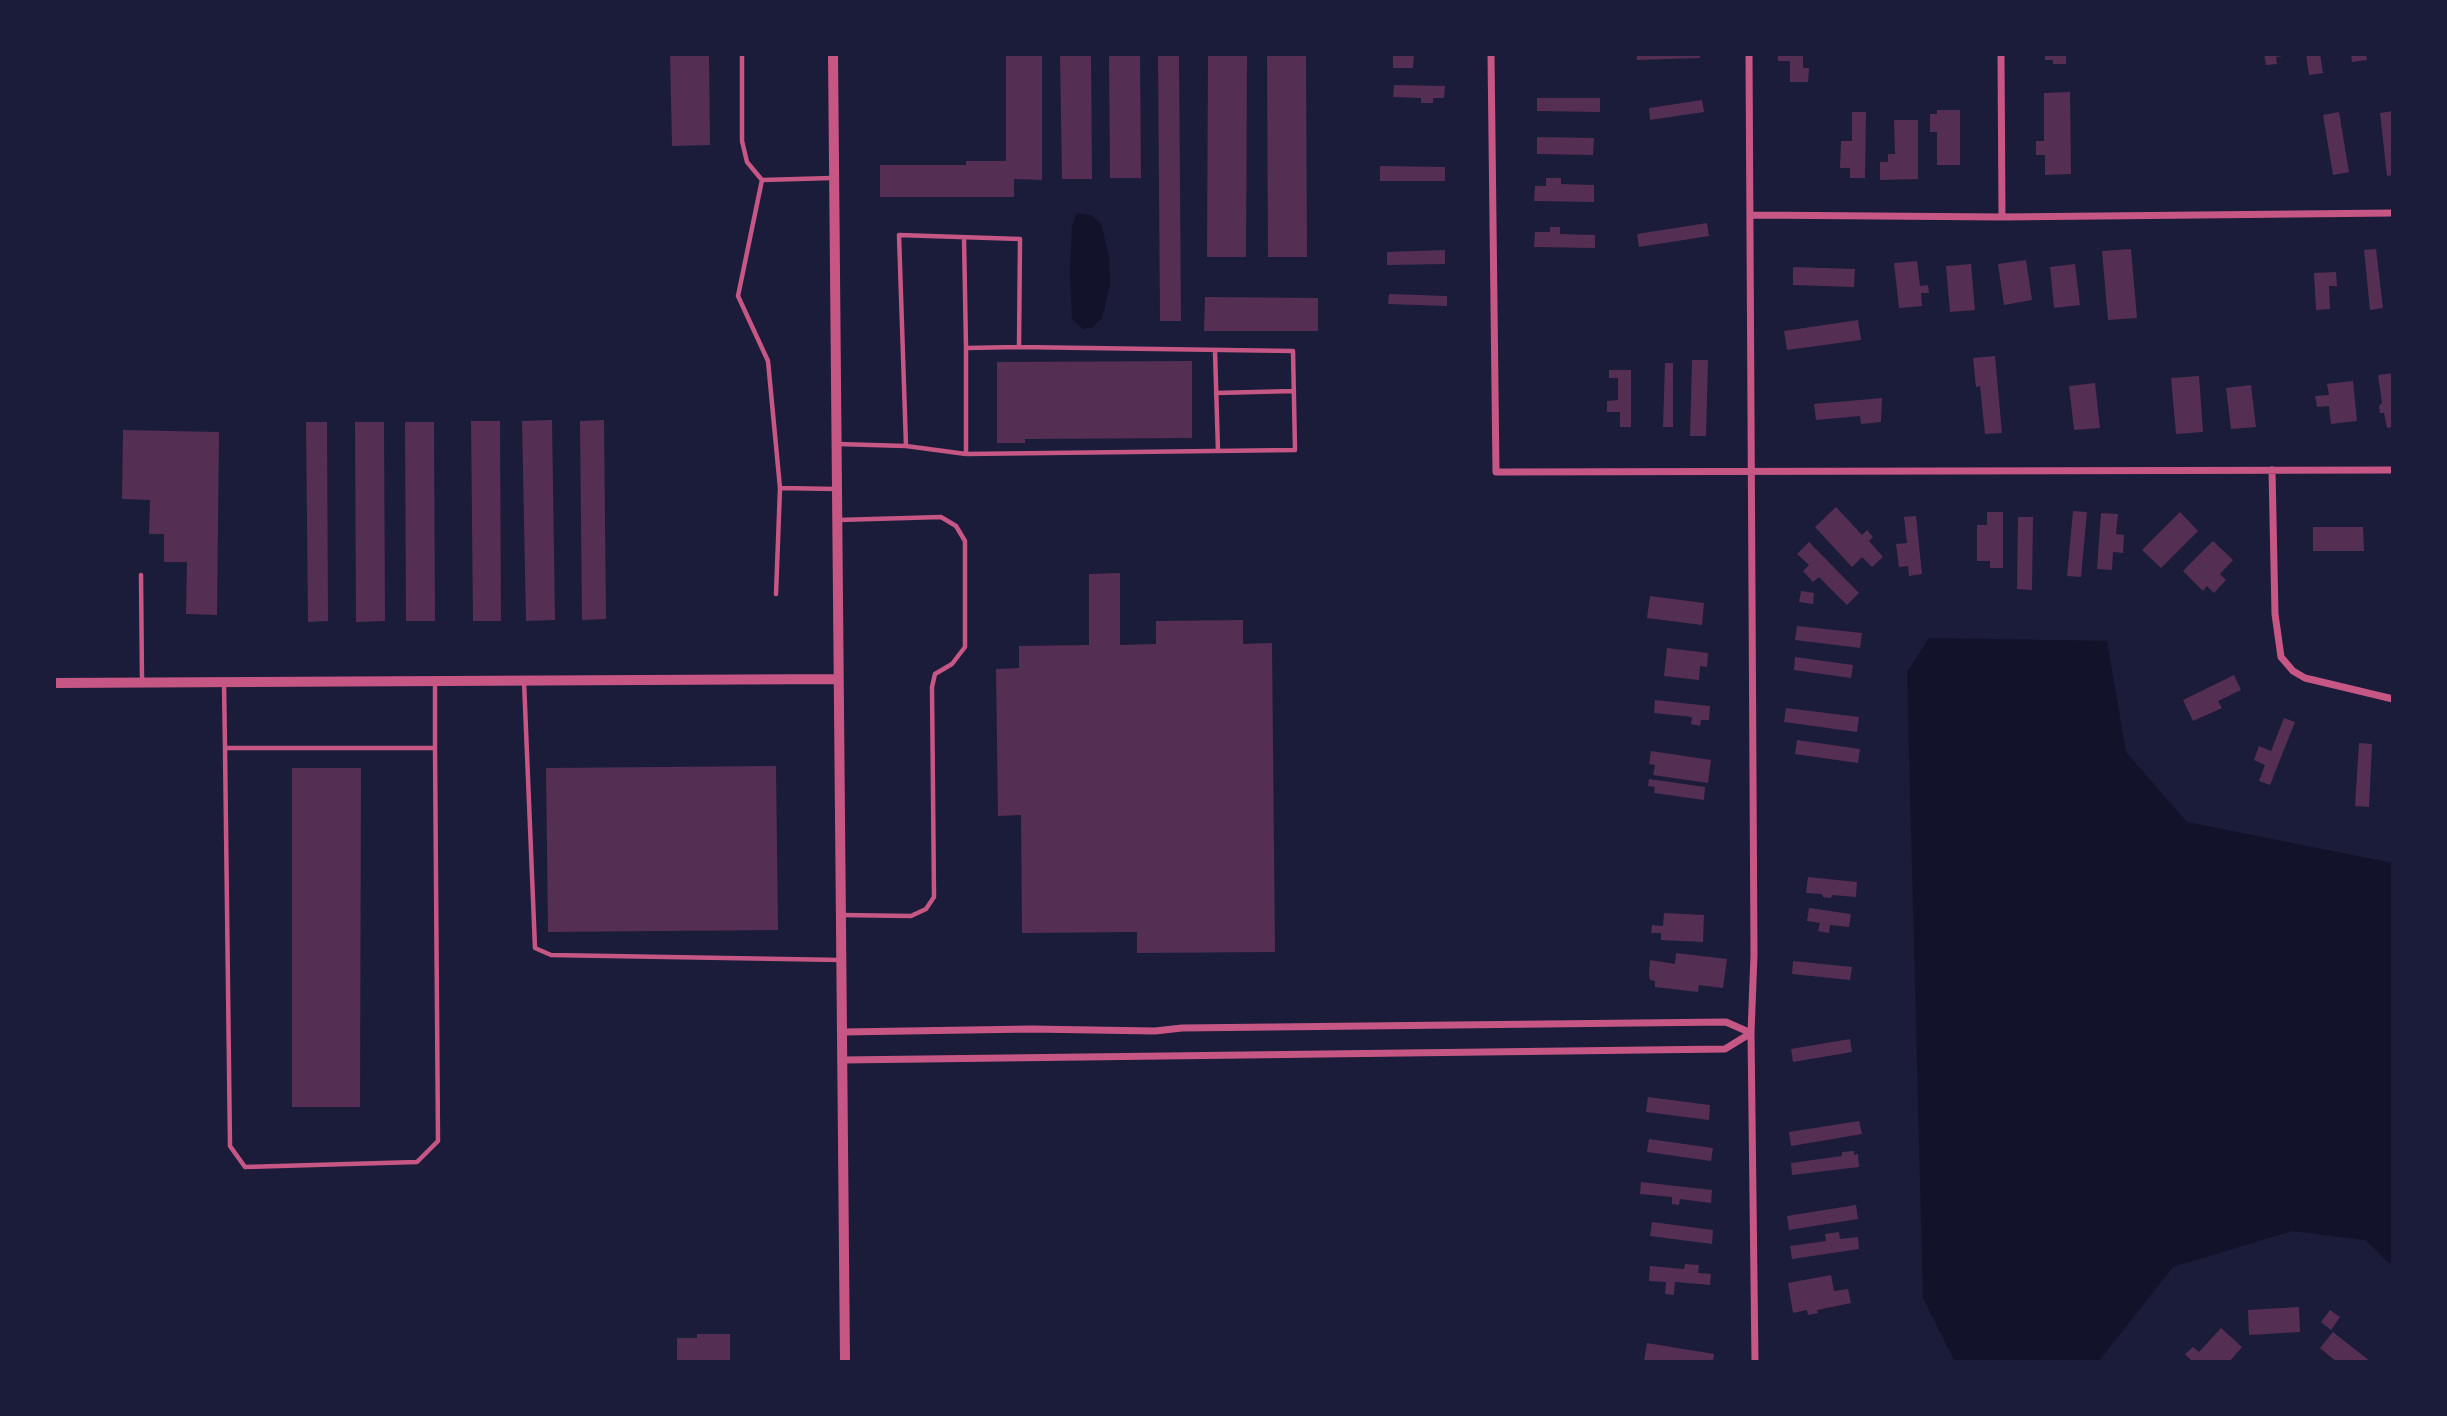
<!DOCTYPE html>
<html>
<head>
<meta charset="utf-8">
<style>
  body { margin:0 }
  #map { position:relative; width:2447px; height:1416px; overflow:hidden; background:#1b1b3a; font-family:Lato,sans-serif }
  canvas { display:block }
  .frame { position:absolute; inset:0; border:56px solid #1b1b3a; pointer-events:none }
</style>
</head>
<body>
<div id="map">
<canvas width="2447" height="1416"></canvas>
<div class="frame"></div>
</div>
<script>
const ctx = document.querySelector('canvas').getContext('2d');
ctx.lineJoin = 'round';
function fill(path, color) { ctx.fillStyle = color; ctx.fill(path, 'evenodd'); }
const poly = rows => new Path2D(rows.map(r => 'M' + r).join(''));
function strokePath(path, color, width, dash) { ctx.strokeStyle = color; ctx.lineWidth = width; ctx.lineCap = dash ? 'butt' : 'round'; ctx.setLineDash(dash || []); ctx.stroke(path); }
const water = poly([
  [1077,213,1091,215,1101,224,1109,256,1110,285,1102,318,1093,327,1083,329,1072,319,1070,273,1072,226],
  [1929,638,2107,641,2126,752,2187,822,2393,863,2393,1267,2365,1240,2292,1231,2173,1267,2098,1362,1955,1362,1923,1298,1907,672]
]);
const building = poly([
  [670,54,709,54,710,145,672,146],
  [1006,54,1042,54,1042,180,1014,179,1014,197,880,197,880,165,966,165,966,161,1006,161],
  [1060,54,1091,54,1092,179,1062,179],
  [1109,54,1140,54,1141,178,1110,178],
  [1158,54,1179,54,1181,321,1160,321],
  [1208,54,1247,54,1246,257,1207,257],
  [1267,54,1306,54,1307,257,1268,257],
  [1393,54,1414,54,1413,68,1393,68],
  [1636,54,1700,54,1700,58,1637,60],
  [1778,54,1803,54,1803,68,1809,68,1808,82,1790,82,1790,61,1778,61],
  [2045,54,2066,54,2066,64,2053,64,2053,60,2045,60],
  [2264,54,2282,54,2283,56,2276,57,2277,64,2266,65],
  [2306,54,2320,54,2323,73,2309,75],
  [2351,54,2366,54,2367,60,2352,62],
  [1394,85,1445,86,1444,98,1433,98,1433,103,1421,103,1421,98,1393,97],
  [2070,92,2071,174,2045,175,2045,155,2036,155,2036,141,2044,141,2044,93],
  [1537,98,1600,98,1600,112,1537,111],
  [1702,100,1704,112,1650,120,1649,108],
  [1937,110,1960,110,1960,165,1937,165,1937,132,1930,132,1930,114,1937,114],
  [2393,111,2393,175,2387,176,2380,113],
  [1852,112,1866,112,1865,178,1850,178,1850,168,1840,168,1841,141,1852,141],
  [2339,112,2349,172,2333,175,2323,115],
  [1894,120,1918,120,1918,179,1880,180,1880,162,1888,162,1888,154,1895,154],
  [1537,137,1594,138,1593,155,1537,154],
  [1380,166,1445,167,1445,181,1380,181],
  [1546,178,1561,178,1561,184,1594,185,1594,202,1534,201,1535,186,1546,186],
  [1707,223,1709,236,1639,247,1637,234],
  [1550,227,1560,227,1560,234,1595,235,1595,248,1534,247,1535,232,1550,232],
  [2131,249,2137,318,2108,320,2102,251],
  [2376,249,2383,308,2370,310,2364,250],
  [1445,250,1445,264,1387,265,1387,252],
  [2026,260,2032,300,2004,305,1998,264],
  [1917,261,1920,286,1928,285,1929,293,1921,293,1922,306,1899,308,1894,263],
  [1971,264,1975,310,1950,312,1946,266],
  [2075,264,2080,305,2054,308,2050,267],
  [1793,267,1855,269,1854,287,1793,285],
  [2336,272,2337,286,2329,286,2330,309,2316,310,2314,273],
  [1389,294,1447,296,1447,306,1388,304],
  [1205,297,1318,298,1318,331,1204,331],
  [1858,320,1861,340,1787,350,1784,331],
  [1995,356,2002,433,1985,434,1980,386,1976,387,1973,358],
  [1692,360,1708,360,1706,436,1690,436],
  [1192,361,1192,438,1025,439,1025,443,997,443,997,362],
  [1665,363,1673,363,1673,427,1663,427],
  [1609,370,1631,370,1631,427,1620,427,1620,412,1607,412,1607,401,1618,400,1618,378,1609,378],
  [2393,373,2393,427,2387,428,2384,413,2380,413,2379,406,2382,403,2378,375],
  [2199,376,2203,432,2176,434,2171,378],
  [2353,381,2357,421,2331,424,2329,406,2317,407,2315,396,2329,395,2327,384],
  [2095,383,2100,428,2074,430,2069,386],
  [2251,385,2256,427,2231,429,2226,388],
  [1882,398,1881,422,1861,424,1860,416,1816,420,1814,404],
  [552,420,555,620,526,621,522,421],
  [604,420,606,619,582,620,580,421],
  [471,421,500,421,501,621,473,621],
  [306,422,327,422,328,621,308,622],
  [355,422,384,422,385,621,356,622],
  [405,422,434,422,435,621,406,621],
  [123,430,219,432,217,615,186,614,187,562,164,562,164,534,149,534,150,500,122,499],
  [1836,507,1862,535,1867,530,1873,537,1869,541,1883,557,1872,567,1862,557,1852,567,1815,527],
  [2073,511,2087,512,2081,577,2067,576],
  [1987,512,2003,512,2003,568,1990,568,1990,561,1977,561,1977,525,1987,525],
  [2180,512,2198,531,2161,568,2142,550],
  [2101,513,2118,514,2116,534,2124,535,2123,553,2113,552,2112,570,2097,569],
  [1916,516,1922,574,1909,576,1908,566,1899,567,1896,544,1907,543,1904,517],
  [2018,517,2033,517,2032,590,2017,589],
  [2313,527,2363,527,2364,551,2313,551],
  [2213,541,2233,560,2220,574,2226,580,2214,593,2207,586,2203,591,2183,571],
  [1809,542,1859,593,1847,605,1819,577,1813,582,1803,571,1809,565,1797,554],
  [1120,573,1120,645,1156,644,1156,621,1243,620,1243,644,1272,643,1275,952,1137,953,1137,932,1022,933,1021,815,998,816,996,669,1019,668,1019,646,1089,645,1089,574],
  [1801,591,1814,593,1813,604,1799,602],
  [1650,596,1704,603,1702,625,1647,618],
  [1797,626,1862,633,1860,648,1795,640],
  [1667,648,1708,653,1707,667,1700,666,1699,680,1664,676],
  [1795,657,1853,665,1851,678,1794,670],
  [2234,675,2241,690,2218,701,2222,708,2193,721,2183,700],
  [1655,700,1710,706,1709,720,1701,720,1700,726,1691,724,1692,717,1654,713],
  [1786,708,1859,717,1857,732,1784,722],
  [2284,718,2295,722,2270,785,2259,781,2265,765,2254,760,2259,746,2271,751],
  [1797,740,1860,749,1858,763,1795,754],
  [2359,743,2372,744,2369,807,2355,806],
  [1651,751,1711,760,1708,783,1653,775,1655,765,1649,764],
  [776,766,778,930,548,932,546,768],
  [292,768,361,768,360,1107,292,1107],
  [1649,779,1705,787,1704,800,1654,793,1655,787,1648,786],
  [1808,877,1857,882,1856,897,1832,895,1831,898,1823,897,1822,894,1806,893],
  [1809,908,1851,914,1849,927,1830,925,1829,933,1818,931,1820,923,1807,921],
  [1664,913,1704,915,1703,942,1661,940,1661,933,1651,933,1652,925,1663,926],
  [1676,953,1727,959,1723,988,1699,985,1698,992,1655,987,1655,981,1650,980,1649,974,1650,960,1675,964],
  [1793,961,1852,967,1850,980,1792,974],
  [1850,1039,1852,1052,1793,1062,1791,1049],
  [1648,1097,1710,1105,1709,1120,1646,1112],
  [1859,1121,1862,1134,1791,1146,1789,1132],
  [1649,1139,1713,1148,1711,1161,1647,1152],
  [1854,1151,1854,1155,1858,1154,1859,1167,1792,1175,1791,1163,1842,1156,1842,1152],
  [1641,1182,1712,1190,1711,1203,1680,1199,1679,1205,1672,1204,1672,1197,1640,1194],
  [1856,1205,1858,1219,1789,1230,1787,1216],
  [1652,1222,1713,1230,1712,1244,1650,1236],
  [1839,1232,1840,1239,1858,1237,1859,1249,1792,1259,1790,1246,1826,1241,1825,1234],
  [1685,1264,1699,1265,1698,1273,1711,1274,1710,1285,1675,1282,1674,1295,1665,1294,1666,1282,1649,1281,1650,1266,1684,1269],
  [1831,1275,1834,1291,1848,1289,1851,1303,1817,1310,1818,1313,1808,1315,1807,1310,1793,1313,1788,1283],
  [2299,1307,2300,1332,2249,1335,2248,1310],
  [2330,1310,2340,1317,2331,1330,2321,1322],
  [2221,1328,2242,1347,2229,1362,2193,1362,2185,1354,2193,1347,2199,1352],
  [2333,1332,2371,1362,2337,1362,2320,1348],
  [697,1334,730,1334,730,1362,677,1362,677,1338,697,1338],
  [1647,1343,1714,1354,1713,1362,1644,1361]
]);
const service = poly([
  [742,54,742,141,747,162,762,180],
  [1215,351,1218,451],
  [1216,393,1294,391],
  [837,444,906,446,899,235,1020,239,1019,347,966,348,964,238],
  [906,446,966,454,966,348],
  [966,454,1295,450,1293,351,1019,347],
  [780,488,768,361,738,296,762,180,832,178],
  [838,520,941,517,956,526,965,541,965,647,952,664,935,674,932,687,934,897,926,909,911,916,841,915],
  [141,575,142,681],
  [776,594,780,488,836,489],
  [524,681,535,948,551,955,841,960],
  [224,683,225,748,435,748,435,682],
  [225,748,230,1146,245,1167,417,1162,438,1141,435,748]
]);
const minor = poly([
  [1491,54,1496,472,2393,470],
  [1749,54,1754,955,1751,1033,1755,1362],
  [2001,54,2002,217],
  [1751,215,2002,217,2393,213],
  [2272,470,2275,614,2281,657,2293,671,2305,678,2393,699],
  [843,1032,1031,1029,1155,1031,1182,1028,1726,1022,1751,1033],
  [843,1060,1725,1049,1751,1033]
]);
const tertiary = poly([
  [833,54,845,1362],
  [54,683,838,679]
]);
fill(water, '#12122b');
fill(building, '#542f53');
strokePath(service, '#c65784', 4.5);
strokePath(minor, '#c65784', 7);
strokePath(tertiary, '#c65784', 10);
</script>
</body>
</html>
